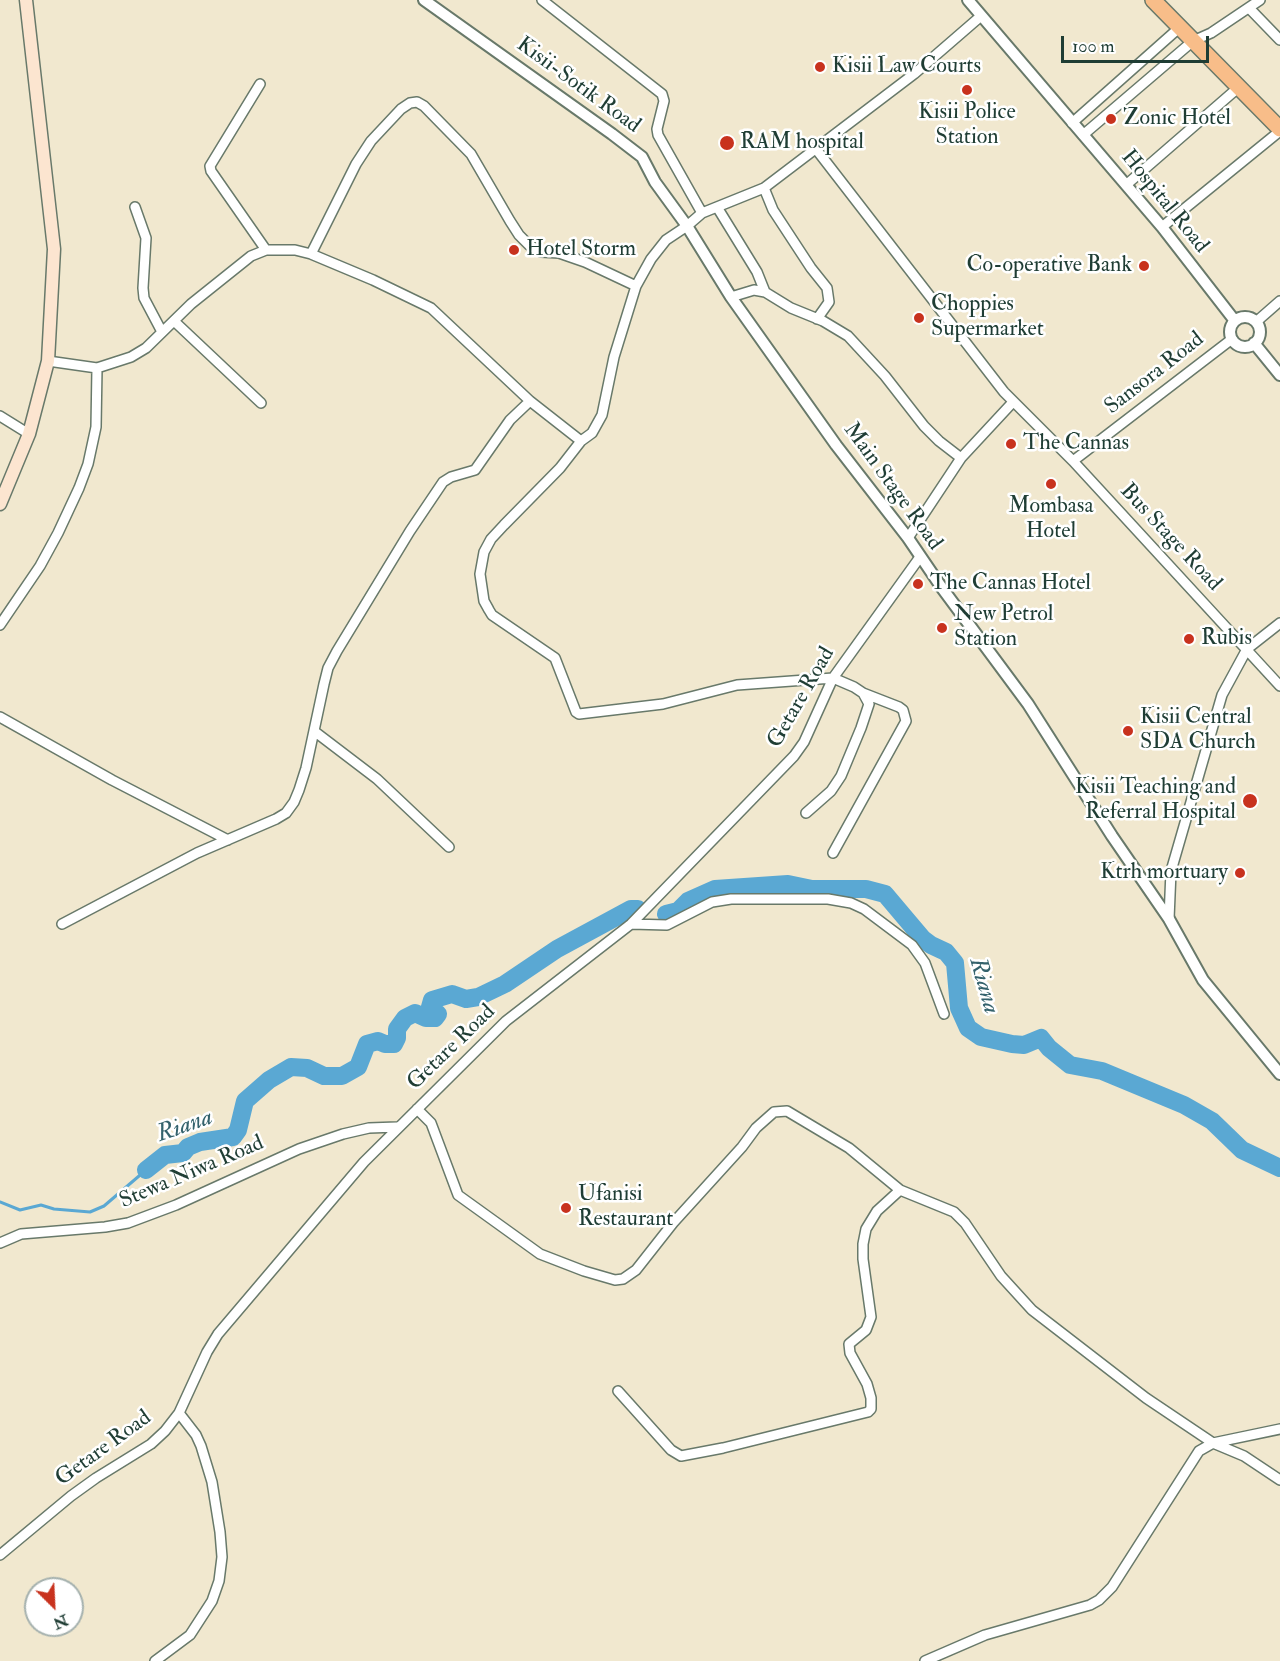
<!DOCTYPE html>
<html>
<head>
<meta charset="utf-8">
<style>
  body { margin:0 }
  #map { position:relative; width:1280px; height:1661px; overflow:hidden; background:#f1e8cf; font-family:"IM FELL Double Pica",serif }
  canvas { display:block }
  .north { position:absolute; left:24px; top:1577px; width:60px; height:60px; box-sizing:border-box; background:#fff; border:2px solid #a5b1ae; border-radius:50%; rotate:156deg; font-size:16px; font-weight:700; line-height:24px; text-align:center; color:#1f3d34 }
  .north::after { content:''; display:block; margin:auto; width:21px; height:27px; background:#c8321e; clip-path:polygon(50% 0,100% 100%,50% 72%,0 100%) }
  .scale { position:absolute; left:1061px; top:36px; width:148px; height:27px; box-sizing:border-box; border:3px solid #1f3d34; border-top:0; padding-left:8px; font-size:18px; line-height:21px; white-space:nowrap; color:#1f3d34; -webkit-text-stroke:4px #fff; paint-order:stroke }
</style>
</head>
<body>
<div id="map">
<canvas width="1280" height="1661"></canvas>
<div class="north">N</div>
<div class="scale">100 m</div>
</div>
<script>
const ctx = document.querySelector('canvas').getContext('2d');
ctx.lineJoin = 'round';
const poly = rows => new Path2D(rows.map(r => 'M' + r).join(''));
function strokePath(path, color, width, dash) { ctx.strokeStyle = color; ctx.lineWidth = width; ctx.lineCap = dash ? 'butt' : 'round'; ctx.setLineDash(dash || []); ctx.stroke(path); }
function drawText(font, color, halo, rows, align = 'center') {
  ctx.font = font + ' "IM FELL Double Pica",serif'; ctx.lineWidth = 5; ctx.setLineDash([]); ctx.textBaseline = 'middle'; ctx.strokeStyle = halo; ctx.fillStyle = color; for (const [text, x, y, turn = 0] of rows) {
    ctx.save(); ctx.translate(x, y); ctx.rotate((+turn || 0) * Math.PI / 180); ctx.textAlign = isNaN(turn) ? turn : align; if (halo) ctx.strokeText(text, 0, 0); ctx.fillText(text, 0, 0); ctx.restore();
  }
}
const stream = poly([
  [0,1202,20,1210,41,1205,54,1209,90,1212,104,1206,146,1170]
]);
const river = poly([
  [666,914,678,911,688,901,715,889,788,884,812,889,866,889,885,894,923,939,931,945,946,952,955,963,959,1008,968,1028,981,1037,1012,1044,1024,1045,1041,1038,1049,1048,1070,1065,1102,1071,1184,1105,1212,1121,1242,1150,1280,1168],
  [146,1170,165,1155,183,1153,188,1147,200,1142,233,1137,238,1130,245,1101,269,1080,291,1067,307,1068,324,1076,342,1076,358,1067,367,1044,378,1041,385,1044,394,1044,397,1038,397,1029,405,1018,415,1013,426,1018,435,1018,438,1014,430,1007,432,1000,452,994,466,999,478,997,505,984,557,949,631,909,638,909]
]);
const minor = poly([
  [542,0,662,94,664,101,657,129,658,135,702,213],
  [1250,9,1280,40],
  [260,84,210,166,211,171,266,250],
  [1072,123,1179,28],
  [1083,135,1193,41,1211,33,1260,0],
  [816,149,1004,392,1073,461,1280,686],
  [1126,185,1239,87],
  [764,188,773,210,811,268,827,288,829,302,817,319],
  [135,207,146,238,143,288,144,298,162,332],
  [717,207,757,272,765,292],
  [1162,227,1280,131],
  [311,254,356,164,371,141,401,109,410,103,417,102,424,106,471,154,510,221,519,235,529,245,541,252,559,253,585,262,636,286],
  [731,297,754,290,765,292,791,308,823,321,848,336,885,376,924,426,939,441,961,458],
  [174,321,261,403],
  [1256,322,1280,301],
  [48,361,97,368,131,357,146,348,191,304,251,256,266,250,295,250,311,254,373,280,431,308,530,401,581,441,592,433,602,415,614,357,636,286,651,259,666,240,687,226,702,213,764,188,914,74,981,16],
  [0,416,29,434],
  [581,441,560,468,504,525,491,539,484,552,480,574,484,601,489,610,492,615,555,658,576,712,579,714,663,704,737,685,833,678,854,687,863,693,869,704,861,728,841,776,831,791,806,813],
  [1073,461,1232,339],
  [908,538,961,458,1013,402],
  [0,625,40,566,58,533,79,488,88,464,96,427,97,368],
  [0,717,112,780,228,840],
  [314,731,377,779,449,847],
  [833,853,906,721,903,710,899,707,863,693],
  [1169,919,1171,871,1222,695,1247,649,1280,623],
  [62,924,197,853,276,819,286,813,294,802,299,790,306,768,324,684,328,668,337,651,410,531,443,482,451,477,475,470,510,420,530,401],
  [631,924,667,925,712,902,731,899,828,899,851,903,864,909,912,945,925,963,944,1014],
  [417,1109,431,1123,458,1195,540,1254,584,1271,615,1280,623,1279,636,1270,673,1223,742,1147,756,1128,774,1112,787,1111,849,1148,900,1190,954,1212,965,1223,1001,1276,1032,1310,1146,1398,1213,1443,1244,1456,1280,1480],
  [0,1243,21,1234,105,1227,128,1223,176,1205,299,1149,343,1134,369,1128,397,1127],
  [618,1391,671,1450,681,1456,723,1448,868,1412,871,1409,871,1398,867,1384,850,1353,849,1344,866,1330,871,1317,863,1259,863,1244,866,1229,877,1211,900,1190],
  [0,1555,71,1496,96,1478,151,1444,165,1431,179,1413,207,1352,218,1334,364,1162,506,1021,631,924,794,756,804,742,833,678,920,557],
  [155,1661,190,1635,212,1601,219,1581,222,1557,220,1532,212,1482,201,1446,196,1435,179,1413],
  [925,1661,985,1635,1090,1605,1099,1600,1112,1587,1199,1451,1213,1443,1280,1429]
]);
const tertiary = poly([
  [424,0,612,134,642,157,655,182,687,226,731,297,836,445,908,538,942,588,1028,704,1112,836,1169,919,1203,980,1280,1074],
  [968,0,1162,227,1235,321],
  '1230 332a15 15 0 1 1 30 0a15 15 0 1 1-30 0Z',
  [1254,343,1280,375]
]);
const secondary = poly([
  [0,504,29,434,48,361,54,249,26,0]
]);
const trunk = poly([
  [1153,0,1280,129]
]);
const markers = [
  [820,67,6,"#c8321e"],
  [967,90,6,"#c8321e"],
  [1111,119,6,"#c8321e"],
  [727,143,8,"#c8321e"],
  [514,250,6,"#c8321e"],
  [1144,266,6,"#c8321e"],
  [919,318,6,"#c8321e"],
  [1011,444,6,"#c8321e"],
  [1051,484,6,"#c8321e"],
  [918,584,6,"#c8321e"],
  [942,628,6,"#c8321e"],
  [1189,639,6,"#c8321e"],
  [1128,731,6,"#c8321e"],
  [1250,801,8,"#c8321e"],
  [1240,873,6,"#c8321e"],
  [566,1208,6,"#c8321e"]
];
const poiNames = [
  ["Kisii Law Courts",832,67],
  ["Kisii Police",967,113,"center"],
  ["Station",967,138,"center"],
  ["Zonic Hotel",1123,119],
  ["RAM hospital",740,143],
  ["Hotel Storm",526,250],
  ["Co-operative Bank",1132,266,"right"],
  ["Choppies",931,305],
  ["Supermarket",931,330],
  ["The Cannas",1023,444],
  ["Mombasa",1051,507,"center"],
  ["Hotel",1051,532,"center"],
  ["The Cannas Hotel",930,584],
  ["New Petrol",954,615],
  ["Station",954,640],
  ["Rubis",1201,639],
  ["Kisii Central",1140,718],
  ["SDA Church",1140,743],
  ["Kisii Teaching and",1236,788,"right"],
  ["Referral Hospital",1236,813,"right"],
  ["Ktrh mortuary",1228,873,"right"],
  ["Ufanisi",578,1195],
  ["Restaurant",578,1220]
];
const streetNames = [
  ["Kisii-Sotik Road",578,86,36],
  ["Hospital Road",1164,202,51],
  ["Sansora Road",1155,374,-38],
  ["Main Stage Road",892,487,54],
  ["Bus Stage Road",1170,538,47],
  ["Getare Road",802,698,-60],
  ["Getare Road",452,1048,-44],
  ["Stewa Niwa Road",192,1173,-23],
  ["Getare Road",104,1449,-36]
];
const waterNames = [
  ["Riana",983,986,74],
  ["Riana",185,1127,-19]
];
strokePath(stream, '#5aa8d3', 3);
strokePath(river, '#5aa8d3', 18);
strokePath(minor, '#68796a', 12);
strokePath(tertiary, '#68796a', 14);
strokePath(secondary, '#68796a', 15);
strokePath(trunk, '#68796a', 18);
strokePath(minor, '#fff', 9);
strokePath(tertiary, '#fff', 10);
strokePath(secondary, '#fce5d0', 12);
strokePath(trunk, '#f8bd89', 15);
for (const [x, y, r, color] of markers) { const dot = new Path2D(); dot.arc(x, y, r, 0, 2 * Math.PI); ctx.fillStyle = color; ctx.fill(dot); strokePath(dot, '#fff', 2); }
drawText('22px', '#1f3d34', '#fff', poiNames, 'left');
drawText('22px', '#1f3d34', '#fff', streetNames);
drawText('italic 24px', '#34626c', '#fff', waterNames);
</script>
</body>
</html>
